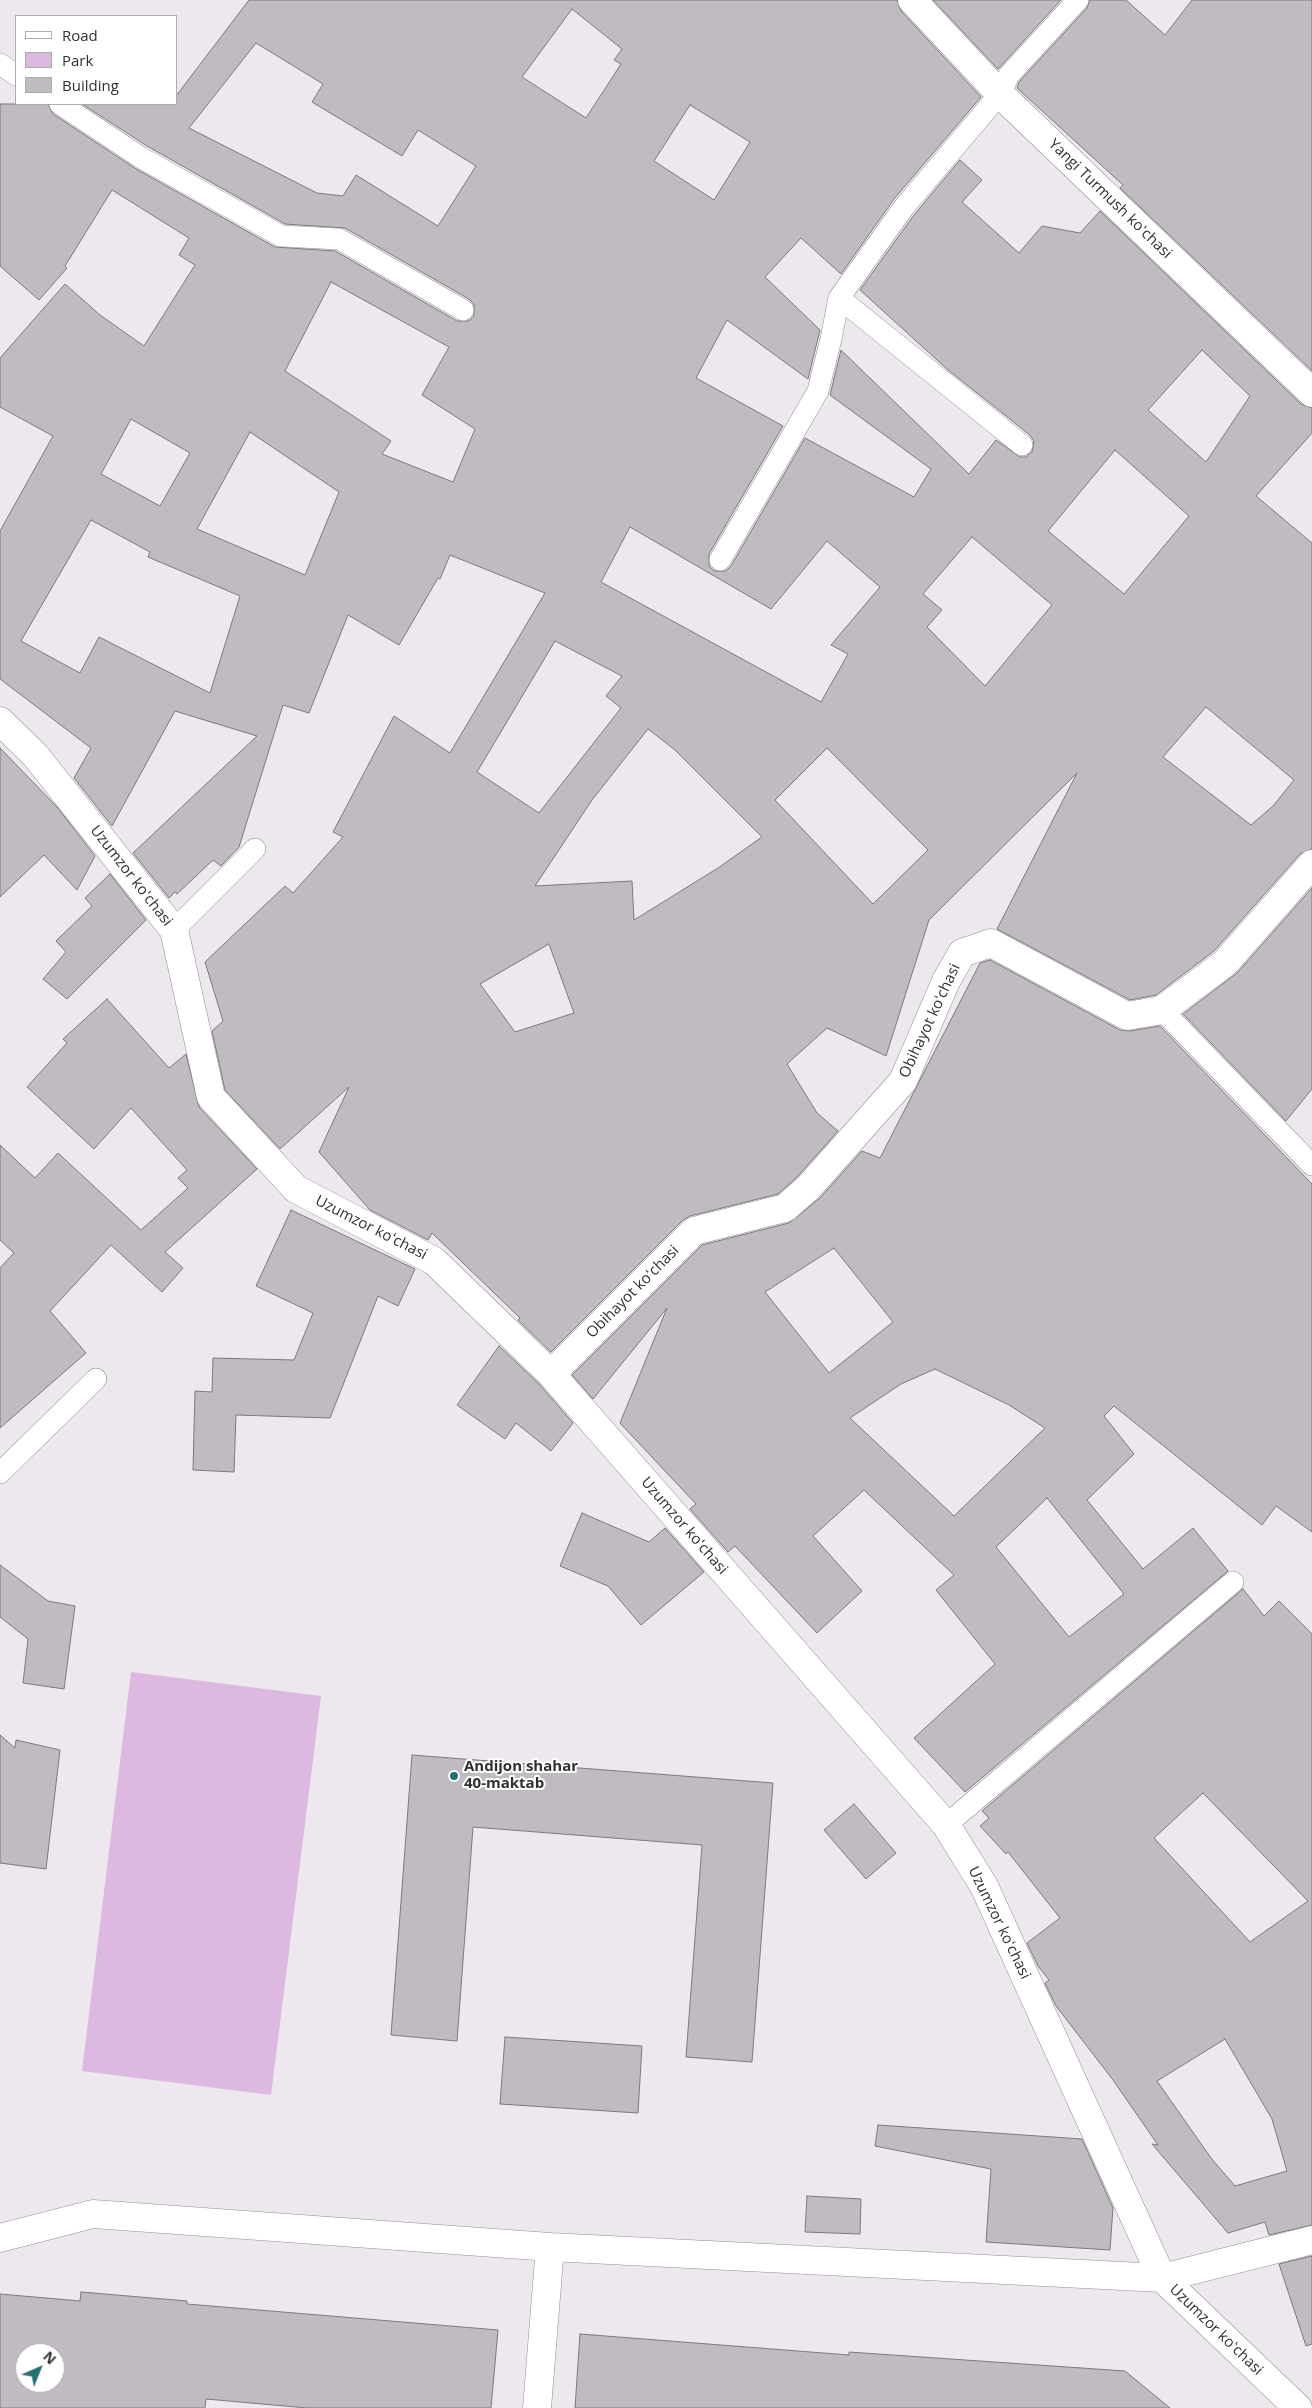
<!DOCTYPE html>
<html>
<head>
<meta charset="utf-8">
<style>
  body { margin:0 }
  #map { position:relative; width:1312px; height:2408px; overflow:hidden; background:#ede8ee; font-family:"Open Sans",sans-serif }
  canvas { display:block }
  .legend { position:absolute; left:15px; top:15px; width:162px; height:90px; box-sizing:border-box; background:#fff; border:1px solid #adacad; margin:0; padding:6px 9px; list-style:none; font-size:15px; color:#312f31 }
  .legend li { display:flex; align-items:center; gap:10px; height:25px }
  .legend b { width:25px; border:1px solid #adacad }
  .north { position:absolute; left:15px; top:2343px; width:50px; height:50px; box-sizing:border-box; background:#fff; border:1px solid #adacad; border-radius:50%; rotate:44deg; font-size:14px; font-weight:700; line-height:20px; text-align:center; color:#312f31 }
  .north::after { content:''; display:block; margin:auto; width:18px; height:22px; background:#257073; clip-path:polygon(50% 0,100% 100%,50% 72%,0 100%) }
</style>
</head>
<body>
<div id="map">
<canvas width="1312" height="2408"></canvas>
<ul class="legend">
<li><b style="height:6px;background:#fff"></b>Road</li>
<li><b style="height:14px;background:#ddb8e0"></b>Park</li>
<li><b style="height:14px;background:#c0bbc1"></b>Building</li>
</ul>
<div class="north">N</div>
</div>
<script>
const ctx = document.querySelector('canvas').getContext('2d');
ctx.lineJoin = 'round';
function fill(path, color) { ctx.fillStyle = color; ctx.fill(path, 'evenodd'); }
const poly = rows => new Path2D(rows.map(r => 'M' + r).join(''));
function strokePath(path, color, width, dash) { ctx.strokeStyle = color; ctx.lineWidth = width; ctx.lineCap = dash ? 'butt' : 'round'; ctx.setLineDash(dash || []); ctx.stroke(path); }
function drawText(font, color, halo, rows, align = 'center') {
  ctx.font = font + ' "Open Sans",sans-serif'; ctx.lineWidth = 4; ctx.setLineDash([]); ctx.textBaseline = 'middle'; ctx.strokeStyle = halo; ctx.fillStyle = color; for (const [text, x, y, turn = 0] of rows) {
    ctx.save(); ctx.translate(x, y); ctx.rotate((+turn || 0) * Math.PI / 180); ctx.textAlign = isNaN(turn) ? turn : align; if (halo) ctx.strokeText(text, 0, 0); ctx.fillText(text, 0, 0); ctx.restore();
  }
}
const green = poly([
  [131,1672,321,1696,271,2095,82,2071]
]);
const building = poly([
  [249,0,897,0,901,11,981,97,894,199,841,274,801,238,765,277,820,330,808,379,727,320,696,378,783,426,709,554,709,566,714,571,726,571,731,566,805,438,914,497,931,469,830,395,841,350,969,474,996,440,1020,457,1026,457,1032,452,1034,441,1030,435,947,369,860,290,914,215,960,160,982,180,962,202,1019,253,1042,226,1080,233,1100,211,1301,404,1312,408,1312,433,1256,496,1312,543,1312,849,1300,854,1214,951,1156,995,1130,1000,997,929,1077,773,929,920,886,1056,827,1028,787,1064,817,1113,838,1131,797,1177,778,1194,690,1216,683,1220,551,1352,518,1320,520,1318,432,1233,428,1240,370,1210,319,1152,349,1087,280,1149,225,1090,212,1031,223,1021,205,962,285,886,293,893,343,837,333,832,394,716,450,753,545,593,450,555,440,579,438,578,399,645,348,615,309,713,283,705,239,847,221,866,213,860,177,894,175,892,169,898,133,853,257,736,175,711,112,826,74,778,91,748,0,679,0,531,53,436,0,407,0,358,65,284,100,315,144,346,195,265,179,255,189,238,112,190,65,266,67,268,39,300,0,266,0,104,48,104,53,114,133,167,275,247,335,251,457,321,469,321,474,316,474,304,469,299,345,228,285,224,147,146,82,104,176,104,176,96,249,0],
  [572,9,622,49,614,60,621,64,586,118,522,77,572,9],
  [256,43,323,84,312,102,402,156,418,130,476,166,438,226,356,175,343,196,317,193,189,128,256,43],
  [690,105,750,142,714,200,654,161,690,105],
  [331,282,449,347,422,395,475,429,453,482,382,454,391,441,285,371,331,282],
  [1202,350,1250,396,1206,462,1148,410,1202,350],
  [131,419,190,453,160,506,101,474,131,419],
  [250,432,339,492,305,575,197,529,250,432],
  [1115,450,1189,516,1124,594,1048,531,1115,450],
  [91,520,150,552,148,557,240,596,210,693,99,637,80,673,21,641,91,520],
  [630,527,771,609,827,541,880,587,831,645,848,654,821,702,601,582,630,527],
  [972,537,1052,605,985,686,927,627,942,610,923,594,972,537],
  [555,641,622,676,606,696,621,708,539,813,477,772,555,641],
  [1206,707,1294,780,1273,806,1251,825,1163,757,1206,707],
  [648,729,675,750,762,837,718,868,634,920,632,881,535,886,592,800,648,729],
  [827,748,928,850,873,904,775,800,827,748],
  [549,944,574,1013,515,1032,480,984,549,944],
  [933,0,1061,0,998,69,933,0],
  [1090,0,1126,0,1165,35,1192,0,1312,0,1312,371,1120,188,1123,185,1017,88,1019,82,1087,8,1090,0],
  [0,748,57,807,95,856,77,890,44,855,0,897,0,748],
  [110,874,146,920,67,999,43,979,66,952,56,941,92,906,85,898,110,874],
  [1312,888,1312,1089,1286,1121,1183,1014,1237,973,1312,888],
  [990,960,1120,1030,1130,1031,1160,1026,1312,1184,1312,1532,1276,1506,1262,1525,1114,1406,1104,1416,1134,1454,1087,1500,1143,1569,1193,1528,1228,1571,965,1792,914,1738,995,1664,936,1590,954,1575,864,1490,813,1536,862,1591,817,1633,735,1546,728,1552,690,1509,696,1504,620,1423,667,1308,593,1399,572,1375,702,1245,789,1223,820,1198,862,1151,880,1158,980,963,990,960],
  [834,1248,893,1322,829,1373,765,1292,834,1248],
  [935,1369,1009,1405,1045,1428,954,1516,850,1418,901,1384,935,1369],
  [1047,1498,1124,1594,1069,1637,996,1547,1047,1498],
  [107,999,169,1068,186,1054,199,1107,257,1169,165,1252,183,1268,162,1292,111,1245,50,1311,86,1353,0,1428,0,1268,14,1253,0,1240,0,1145,35,1178,58,1153,141,1230,188,1188,178,1178,187,1170,131,1108,94,1149,27,1087,67,1043,63,1039,107,999],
  [291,1210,415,1269,398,1306,378,1296,330,1418,236,1415,234,1472,193,1470,195,1391,212,1392,213,1358,294,1360,313,1313,256,1286,291,1210],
  [499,1346,540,1385,573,1423,551,1451,516,1423,505,1439,457,1405,499,1346],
  [582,1513,649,1542,665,1528,704,1572,641,1625,608,1586,560,1566,582,1513],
  [0,1565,48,1601,75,1606,64,1689,23,1683,28,1639,0,1617,0,1565],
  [1243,1589,1264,1616,1279,1601,1312,1634,1312,2225,1269,2235,1265,2222,1228,2233,1152,2144,1158,2145,1113,2080,1056,2006,1045,1983,1049,1980,1038,1966,1027,1943,1060,1918,1008,1852,1006,1854,980,1826,989,1818,982,1811,1243,1589],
  [1203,1793,1308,1901,1250,1942,1154,1838,1203,1793],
  [1225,2039,1272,2119,1287,2171,1235,2186,1211,2158,1157,2081,1225,2039],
  [0,1735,15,1748,16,1740,60,1750,46,1869,0,1863,0,1735],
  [412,1755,773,1783,752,2062,686,2057,702,1845,473,1827,457,2041,391,2035,412,1755],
  [854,1804,896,1853,866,1879,824,1830,854,1804],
  [505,2037,642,2046,638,2113,500,2104,505,2037],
  [878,2125,1082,2139,1113,2208,1110,2250,986,2242,991,2169,875,2146,878,2125],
  [807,2196,861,2199,860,2234,805,2232,807,2196],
  [1312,2256,1312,2344,1306,2346,1279,2264,1312,2256],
  [81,2292,187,2301,187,2304,498,2330,491,2408,307,2408,206,2399,205,2408,0,2408,0,2294,80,2301,81,2292],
  [25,2353,55,2353,55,2383,25,2383,25,2353],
  [580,2334,849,2355,849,2352,1125,2371,1170,2408,575,2408,580,2334]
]);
const lane = poly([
  [0,64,16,75],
  [60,104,140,157,281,236,339,239,463,310],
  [839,298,1022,445],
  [720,560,818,391,831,339,839,298,904,207,1000,94,1009,75,1078,0],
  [174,930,255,849],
  [1162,1010,1312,1165],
  [0,1473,96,1379],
  [946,1825,1233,1582]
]);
const street = poly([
  [912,0,1000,94,1312,393],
  [0,721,35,755,174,930,211,1097,296,1189,434,1261,551,1374,946,1825,984,1886,1162,2278,1298,2408],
  [551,1374,694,1231,785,1208,808,1188,903,1081,946,981,962,953,991,943,1127,1016,1162,1010,1225,963,1312,864],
  [0,2238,93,2214,550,2247,1162,2278,1312,2240],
  [537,2408,550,2247]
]);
const markers = [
  [454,1776,5,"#257073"]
];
const streetNames = [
  ["Yangi Turmush koʻchasi",1110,199,44],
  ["Uzumzor koʻchasi",131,876,52],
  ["Obihayot koʻchasi",930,1021,-65],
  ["Uzumzor koʻchasi",371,1228,27],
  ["Obihayot koʻchasi",633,1292,-45],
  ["Uzumzor koʻchasi",684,1526,49],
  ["Uzumzor koʻchasi",999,1923,64],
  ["Uzumzor koʻchasi",1216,2330,44]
];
const poiNames = [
  ["Andijon shahar",464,1767],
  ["40-maktab",464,1784]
];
fill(green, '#ddb8e0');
fill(building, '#c0bbc1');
strokePath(building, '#7d787d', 1);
strokePath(lane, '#938e93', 22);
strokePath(street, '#938e93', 29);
strokePath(lane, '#fff', 21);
strokePath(street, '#fff', 28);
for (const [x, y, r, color] of markers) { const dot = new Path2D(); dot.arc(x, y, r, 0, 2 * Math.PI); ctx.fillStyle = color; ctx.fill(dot); strokePath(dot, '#fff', 2); }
drawText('15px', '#312f31', '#fff', streetNames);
drawText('bold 15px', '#312f31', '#fff', poiNames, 'left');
</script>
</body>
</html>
